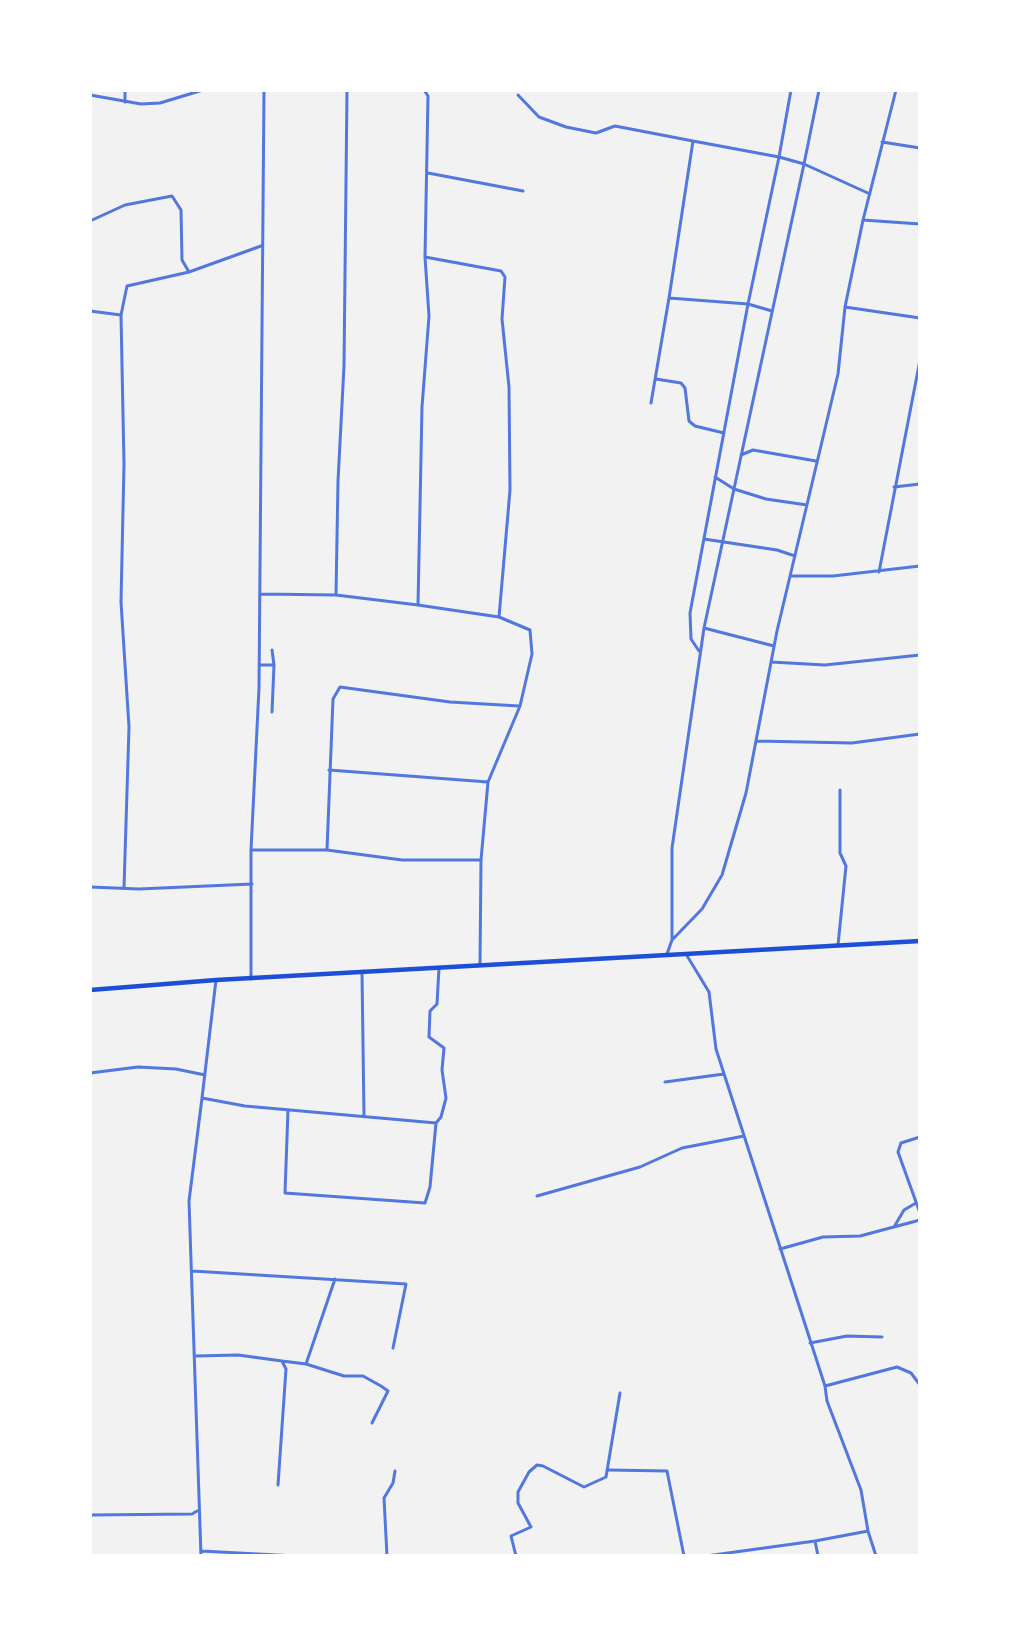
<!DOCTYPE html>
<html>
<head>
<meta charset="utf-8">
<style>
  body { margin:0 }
  #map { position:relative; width:1010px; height:1646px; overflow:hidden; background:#f2f2f2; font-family:Ubuntu,sans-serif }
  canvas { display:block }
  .frame { position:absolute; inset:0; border:92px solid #fff; pointer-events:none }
</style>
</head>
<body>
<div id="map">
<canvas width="1010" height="1646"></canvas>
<div class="frame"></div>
</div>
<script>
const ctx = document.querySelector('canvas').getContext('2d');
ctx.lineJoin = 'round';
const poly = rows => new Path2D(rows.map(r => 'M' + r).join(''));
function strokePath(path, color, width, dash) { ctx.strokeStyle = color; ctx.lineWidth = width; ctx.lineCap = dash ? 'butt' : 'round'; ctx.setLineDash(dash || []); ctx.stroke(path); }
const minor = poly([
  [424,90,428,96,425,257,501,271,505,277,502,319,509,387,510,490,499,617],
  [819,90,804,164,870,194],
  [90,95,141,104,160,103,203,90],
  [518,95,539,117,566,127,596,133,615,126,693,141],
  [125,102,125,90],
  [882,142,920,148],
  [428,173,523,191],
  [863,220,920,224],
  [90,221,125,205,172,196,181,210,182,260,189,272,261,246],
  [845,307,920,318],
  [90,311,121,315,124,464,121,602,129,727,124,888],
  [121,315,127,286,189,272],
  [656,379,681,383,685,388,689,421,695,426,724,433],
  [651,403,669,298],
  [741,455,753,450,816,461],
  [715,477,734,489,766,499,807,505],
  [894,487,920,484],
  [704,539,777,550,795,556],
  [879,572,920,360],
  [790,576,833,576,920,566],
  [260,594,336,595,418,605,499,617,530,630,532,654,520,706,488,782,481,860,480,965],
  [336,595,338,481,344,366,347,90],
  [418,605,422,407,429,316,425,257],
  [704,628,774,646],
  [699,651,691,639,690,613,748,304,772,311],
  [771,662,825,665,920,655],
  [259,665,274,665,272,650],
  [272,712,274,665],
  [756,741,852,743,920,734],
  [329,770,488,782],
  [251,850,327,850,402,860,481,860],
  [327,850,333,699,340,687,450,702,519,706],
  [90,887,139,889,252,884],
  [672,940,672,848,704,628,804,164,779,157,693,141,669,298,748,304,779,157,791,90],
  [838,945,846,866,840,853,840,790],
  [667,954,672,940,702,909,722,875,746,793,777,631,838,374,845,307,863,220,896,90],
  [686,954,709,992,716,1049,825,1386,827,1401,861,1490,868,1531,876,1556],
  [362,973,364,1115],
  [251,979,251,850,259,688,264,90],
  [216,980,202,1098,245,1106,436,1123,441,1117,446,1098,442,1070,444,1048,429,1037,430,1011,437,1004,439,968],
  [90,1073,138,1067,176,1069,205,1075],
  [665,1082,724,1074],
  [288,1110,285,1193,425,1203,430,1187,436,1123],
  [920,1137,901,1143,898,1152,920,1213],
  [537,1196,640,1167,682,1148,744,1136],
  [894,1227,904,1210,916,1203],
  [780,1249,823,1237,860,1236,920,1220],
  [192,1271,406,1284,393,1348],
  [810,1343,847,1336,882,1337],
  [196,1356,238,1355,282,1361,286,1369,278,1485],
  [282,1361,306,1364,344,1376,363,1376,381,1386,388,1391,372,1423],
  [306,1364,335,1279],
  [825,1386,897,1367,911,1373,920,1385],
  [609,1470,667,1471,684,1556],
  [90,1515,192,1514,197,1511],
  [815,1541,818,1556],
  [201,1551,296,1556],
  [201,1556,189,1201,202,1098],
  [387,1556,384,1498,393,1483,395,1471],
  [516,1556,511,1536,531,1527,518,1503,518,1492,529,1472,537,1465,543,1466,584,1487,606,1477,620,1393],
  [706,1556,815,1541,868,1531]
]);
const secondary = poly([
  [90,990,216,980,920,941]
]);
strokePath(minor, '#5277de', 3);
strokePath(secondary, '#1d4ed8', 4.5);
</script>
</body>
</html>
